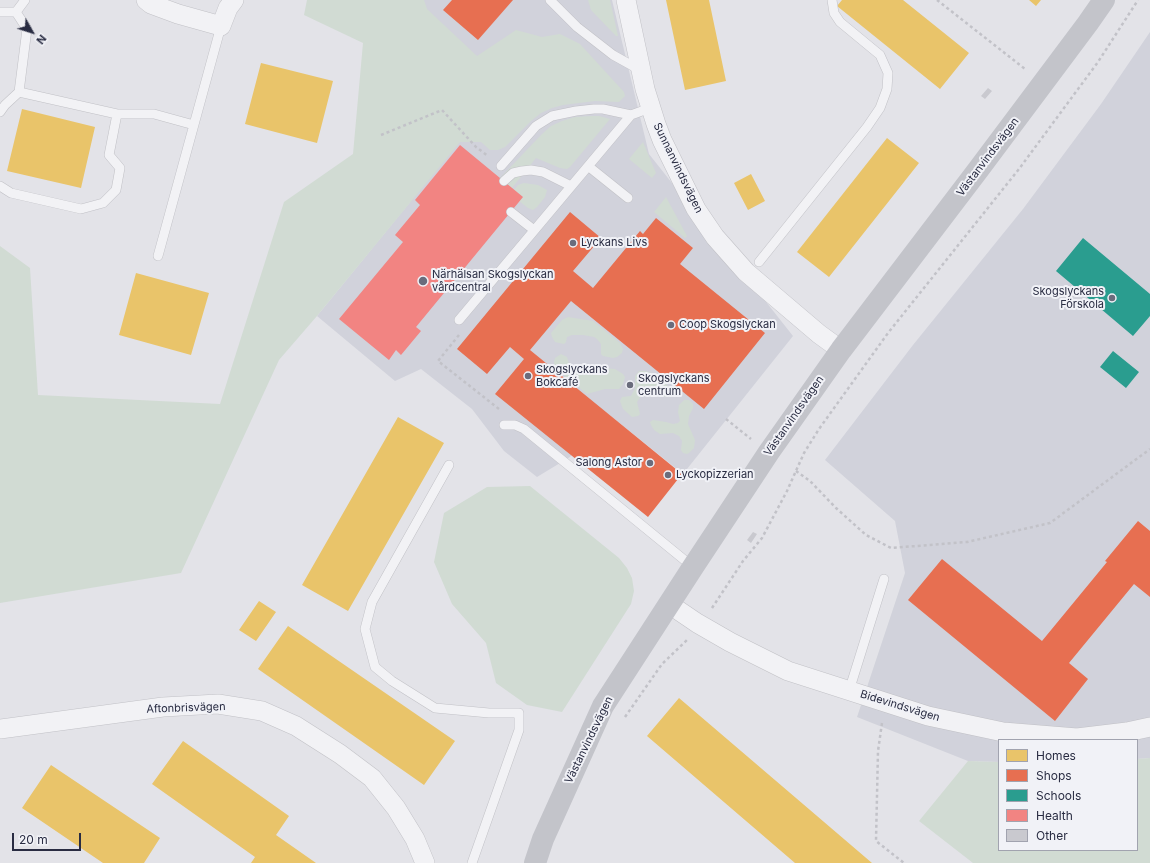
<!DOCTYPE html>
<html>
<head>
<meta charset="utf-8">
<style>
  body { margin:0 }
  #map { position:relative; width:1150px; height:863px; overflow:hidden; background:#e3e3e8; font-family:Inter,sans-serif }
  canvas { display:block }
  .legend { position:absolute; left:998px; top:739px; width:140px; height:112px; box-sizing:border-box; background:#f1f2f7; border:1px solid #a1a3af; margin:0; padding:5px 7px; list-style:none; font-size:12px; color:#292c42 }
  .legend li { display:flex; align-items:center; gap:8px; height:20px }
  .legend b { width:20px; border:1px solid #a1a3af }
  .north { position:absolute; left:12px; top:12px; width:40px; height:40px; -webkit-text-stroke:3px #f1f2f7; paint-order:stroke; rotate:129deg; font-size:11px; font-weight:700; line-height:16px; text-align:center; color:#292c42 }
  .north::after { content:''; display:block; margin:auto; width:14px; height:18px; background:#292c42; clip-path:polygon(50% 0,100% 100%,50% 72%,0 100%) }
  .scale { position:absolute; left:12px; top:833px; width:69px; height:18px; box-sizing:border-box; border:2px solid #292c42; border-top:0; padding-left:5px; font-size:12px; line-height:14px; white-space:nowrap; color:#292c42; -webkit-text-stroke:3px #f1f2f7; paint-order:stroke }
</style>
</head>
<body>
<div id="map">
<canvas width="1150" height="863"></canvas>
<ul class="legend">
<li><b style="height:11px;background:#e9c46a"></b>Homes</li>
<li><b style="height:11px;background:#e76f51"></b>Shops</li>
<li><b style="height:11px;background:#2a9d8f"></b>Schools</li>
<li><b style="height:11px;background:#f28482"></b>Health</li>
<li><b style="height:11px;background:#c9c9cf"></b>Other</li>
</ul>
<div class="north">N</div>
<div class="scale">20 m</div>
</div>
<script>
const ctx = document.querySelector('canvas').getContext('2d');
ctx.lineJoin = 'round';
function fill(path, color) { ctx.fillStyle = color; ctx.fill(path, 'evenodd'); }
const poly = rows => new Path2D(rows.map(r => 'M' + r).join(''));
function strokePath(path, color, width, dash) { ctx.strokeStyle = color; ctx.lineWidth = width; ctx.lineCap = dash ? 'butt' : 'round'; ctx.setLineDash(dash || []); ctx.stroke(path); }
function drawText(font, color, halo, rows, align = 'center') {
  ctx.font = font + ' Inter,sans-serif'; ctx.lineWidth = 4; ctx.setLineDash([]); ctx.textBaseline = 'middle'; ctx.strokeStyle = halo; ctx.fillStyle = color; for (const [text, x, y, turn = 0] of rows) {
    ctx.save(); ctx.translate(x, y); ctx.rotate((+turn || 0) * Math.PI / 180); ctx.textAlign = isNaN(turn) ? turn : align; if (halo) ctx.strokeText(text, 0, 0); ctx.fillText(text, 0, 0); ctx.restore();
  }
}
const built = poly([
  [389,0,612,0,649,154,793,336,683,474,607,413,570,457,537,477,504,451,472,409,421,369,395,381,317,316,410,202],
  [1150,32,1150,758,1137,759,1137,740,999,740,999,762,968,761,857,717,905,573,895,521,825,460,913,345,1023,209,1101,104]
]);
const green = poly([
  [307,0,424,0,427,9,477,56,516,30,542,37,560,34,580,44,624,92,625,96,619,102,595,101,563,105,552,108,541,113,531,121,505,147,498,150,490,150,481,142,460,142,317,316,279,360,181,573,0,603,0,246,30,268,38,395,220,404,284,202,353,154,363,43,304,15],
  [588,0,610,0,618,36,616,36,591,10],
  [591,116,599,116,610,119,570,167,567,169,560,168,536,158,512,188,500,178,542,134,551,126,562,121,575,117],
  [643,142,656,173,652,178,629,159],
  [524,183,538,185,547,190,545,197,537,207,533,210,528,208,519,201,523,197,514,190,518,185],
  [666,197,687,236,685,238,654,212],
  [568,317,593,321,620,343,623,349,622,353,617,357,613,358,603,356,601,354,601,344,597,339,594,337,583,335,572,335,567,337,566,342,564,344,555,342,552,337,551,333,562,320],
  [561,354,567,357,570,367,578,373,602,368,615,369,623,374,625,377,623,384,619,389,605,389,587,394,555,368,554,362,555,358],
  [639,371,645,371,652,373,668,386,671,394,670,397,667,397,661,396,656,392,644,394,641,396,637,402,640,414,638,416,632,417,623,409,620,401,622,397,631,396,635,388,635,376],
  [684,400,689,400,693,404,693,408,689,416,688,424,695,440,694,448,689,453,687,454,683,453,681,450,682,441,679,436,673,433,660,434,654,430,651,425,650,422,653,420,666,422,673,424,678,423,680,421,678,412,679,405],
  [530,486,619,558,627,568,632,578,634,591,631,604,562,712,527,705,496,683,486,643,452,604,434,562,444,513,487,487],
  [1150,758,1150,863,973,863,919,821,968,761,999,762,999,850,1137,850,1137,759]
]);
const homes = poly([
  [666,0,709,0,726,81,685,90],
  [842,0,903,0,969,53,940,89,837,6],
  [1029,0,1041,0,1036,6],
  [261,63,333,81,317,143,245,124],
  [22,109,95,127,81,188,7,171],
  [887,138,919,163,829,277,797,252],
  [751,174,765,201,748,210,734,183],
  [136,273,209,293,191,355,119,335],
  [398,417,444,443,348,611,302,585],
  [259,601,276,612,256,641,239,630],
  [288,626,455,741,424,785,258,669],
  [679,698,872,863,795,863,647,736],
  [183,741,289,816,276,835,316,863,251,863,255,857,152,784],
  [51,765,160,838,144,863,103,863,22,808]
]);
const shops = poly([
  [452,0,513,0,478,40,443,10],
  [570,212,601,238,573,271,593,288,640,231,643,234,656,218,693,248,680,264,765,333,704,409,571,301,530,350,682,474,648,517,495,394,524,359,510,347,487,374,457,349],
  [1138,521,1150,531,1150,597,1134,584,1069,663,1088,679,1055,721,908,600,942,559,1042,641,1107,562,1105,561]
]);
const schools = poly([
  [1083,238,1150,294,1150,316,1133,336,1056,271],
  [1113,351,1139,372,1126,388,1100,367]
]);
const health = poly([
  [460,145,523,197,416,327,421,331,401,355,396,350,389,360,339,319,403,242,395,235,420,205,415,200]
]);
const building = poly([
  [988,88,992,91,985,99,981,96],
  [753,532,757,534,751,543,747,540]
]);
const path = poly([
  [937,0,1025,69],
  [381,135,442,110,476,147,488,156],
  [459,335,438,361,499,409],
  [726,419,751,439],
  [796,471,810,481,836,508,866,535,891,548,967,542,1050,523,1150,449],
  [712,608,743,561,762,538,787,491,804,453,819,429,888,333,1019,169,1098,62,1138,0],
  [625,717,662,664,687,640],
  [882,723,878,751,876,841,904,863]
]);
const lane = poly([
  [550,0,577,27,613,55,640,70],
  [0,12,16,12,27,29,19,92,5,105,0,112],
  [16,12,25,0],
  [117,114,154,114,194,125],
  [501,166,536,126,552,116,576,111,594,109,603,109,631,115,650,108],
  [588,166,628,198],
  [504,181,513,173,522,171,531,170,543,172,571,186],
  [0,186,11,193,81,209,103,203,116,190,120,168,109,155,117,114,19,92],
  [511,212,534,230],
  [158,256,221,26],
  [759,262,867,127,880,108,887,89,888,73,880,55,840,22,834,13,832,0],
  [459,320,631,115],
  [504,425,515,425,524,429,693,567],
  [449,465,372,602,365,629,375,667,392,681,435,708,489,713,519,713,519,730,472,863],
  [849,691,884,579]
]);
const street = poly([
  [146,0,151,4,178,14,221,26,228,8,234,0],
  [626,0,645,89,656,124,662,140,696,209,715,237,746,272,819,334,841,350],
  [669,604,697,623,730,642,788,671,928,716,1003,732,1077,738,1127,732,1150,727],
  [0,729,163,707,218,704,262,711,296,726,340,754,372,778,396,808,415,839,425,863]
]);
const secondary = poly([
  [535,863,543,839,603,706,693,567,769,452,841,350,978,170,1088,23,1104,0]
]);
const markers = [
  [573,243,4,"#6a6c7c"],
  [423,281,5,"#6a6c7c"],
  [1112,298,4,"#6a6c7c"],
  [671,325,4,"#6a6c7c"],
  [528,376,4,"#6a6c7c"],
  [630,385,4,"#6a6c7c"],
  [650,463,4,"#6a6c7c"],
  [668,475,4,"#6a6c7c"]
];
const streetNames = [
  ["Västanvindsvägen",988,157,-53],
  ["Sunnanvindsvägen",678,168,64],
  ["Västanvindsvägen",794,416,-55],
  ["Bidevindsvägen",900,706,17],
  ["Aftonbrisvägen",186,708,-2],
  ["Västanvindsvägen",589,740,-64]
];
const poiNames = [
  ["Lyckans Livs",581,243],
  ["Närhälsan Skogslyckan",432,275],
  ["vårdcentral",432,288],
  ["Skogslyckans",1104,292,"right"],
  ["Förskola",1104,305,"right"],
  ["Coop Skogslyckan",679,325],
  ["Skogslyckans",536,370],
  ["Bokcafé",536,383],
  ["Skogslyckans",638,379],
  ["centrum",638,392],
  ["Salong Astor",642,463,"right"],
  ["Lyckopizzerian",676,475]
];
fill(built, '#d1d2db');
fill(green, '#d1dbd3');
fill(homes, '#e9c46a');
fill(shops, '#e76f51');
fill(schools, '#2a9d8f');
fill(health, '#f28482');
fill(building, '#c9c9cf');
strokePath(lane, '#c1c1c6', 10);
strokePath(street, '#c1c1c6', 20);
strokePath(path, '#c2c2c8', 2.5, [3, 3]);
strokePath(lane, '#f2f2f5', 9);
strokePath(street, '#f2f2f5', 19);
strokePath(secondary, '#c3c4ca', 22);
for (const [x, y, r, color] of markers) { const dot = new Path2D(); dot.arc(x, y, r, 0, 2 * Math.PI); ctx.fillStyle = color; ctx.fill(dot); strokePath(dot, '#f1f2f7', 1.5); }
drawText('11px', '#292c42', '#f1f2f7', streetNames);
drawText('11px', '#292c42', '#f1f2f7', poiNames, 'left');
</script>
</body>
</html>
